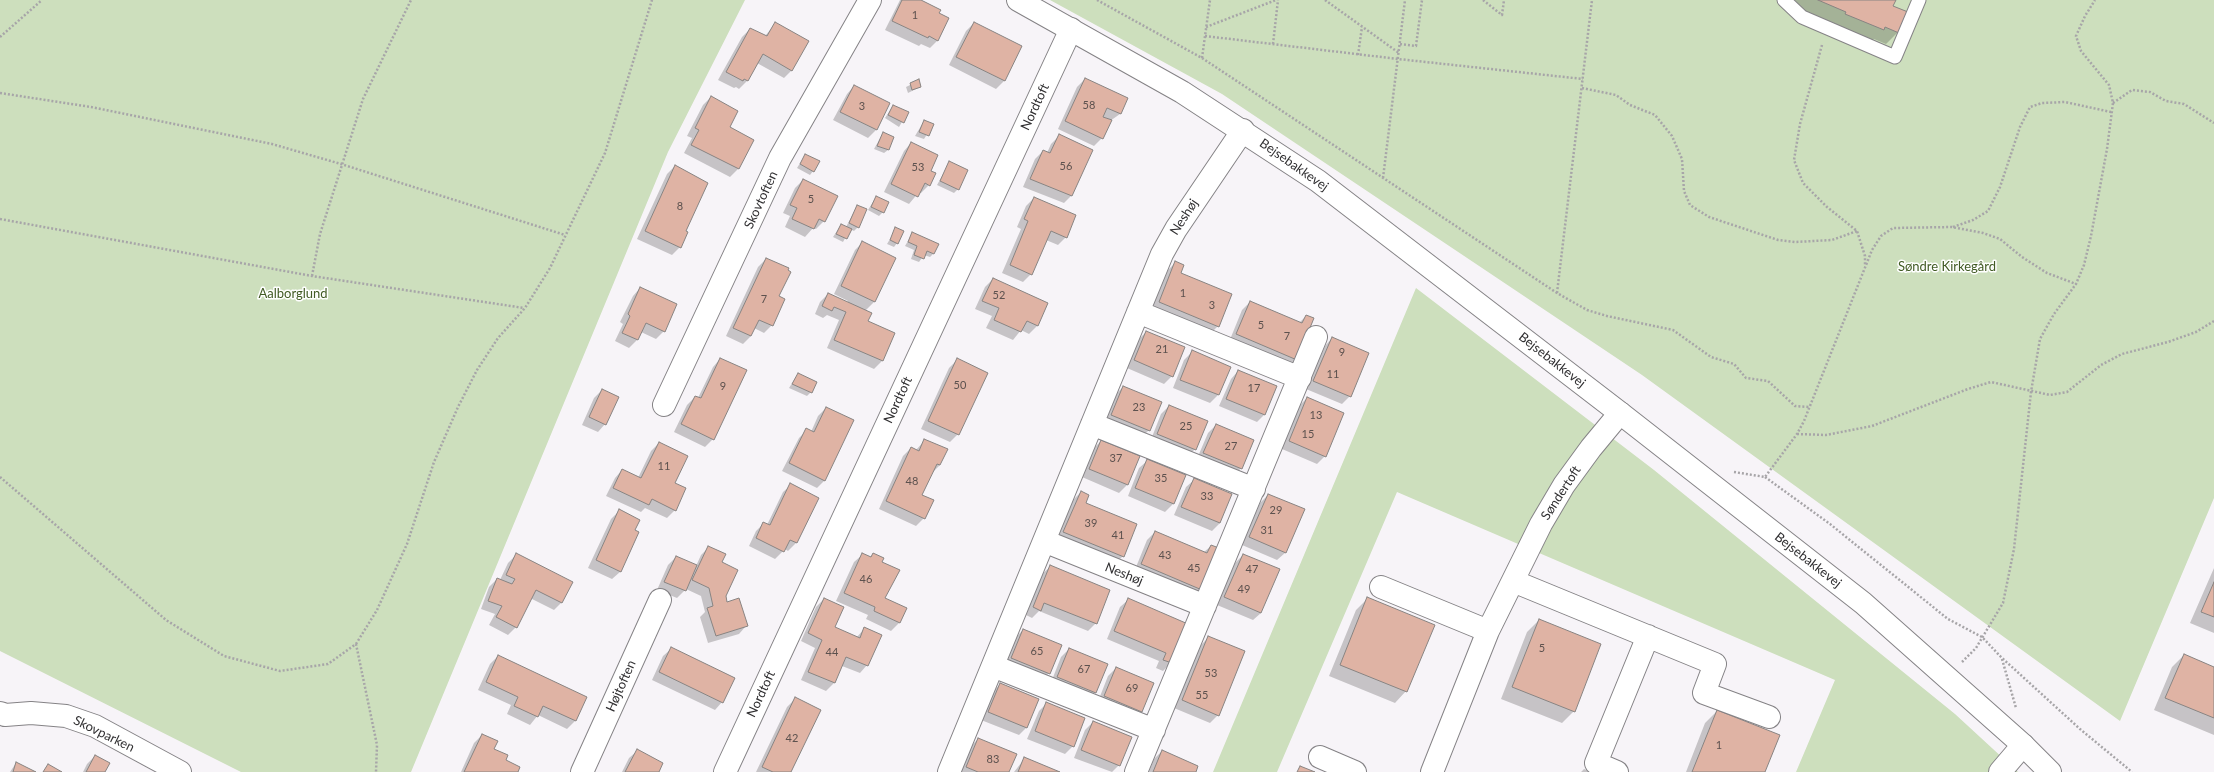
<!DOCTYPE html>
<html>
<head>
<meta charset="utf-8">
<style>
  body { margin:0 }
  canvas { display:block; background:#f7f4f8 }
</style>
</head>
<body>
<canvas width="2214" height="772"></canvas>
<script>
const ctx = document.querySelector('canvas').getContext('2d');
ctx.lineJoin = 'round';
function fill(path, color) { ctx.fillStyle = color; ctx.fill(path, 'evenodd'); }
const poly = rows => new Path2D(rows.map(r => 'M' + r).join(''));
function strokePath(path, color, width, dash) { ctx.strokeStyle = color; ctx.lineWidth = width; ctx.lineCap = dash ? 'butt' : 'round'; ctx.setLineDash(dash || []); ctx.stroke(path); }
function drawText(font, color, halo, rows, align = 'center') {
  ctx.font = font + ' Lato,sans-serif'; ctx.lineWidth = 3; ctx.setLineDash([]); ctx.textBaseline = 'middle'; ctx.strokeStyle = halo; ctx.fillStyle = color; for (const [text, x, y, turn = 0] of rows) {
    ctx.save(); ctx.translate(x, y); ctx.rotate((+turn || 0) * Math.PI / 180); ctx.textAlign = isNaN(turn) ? turn : align; if (halo) ctx.strokeText(text, 0, 0); ctx.fillText(text, 0, 0); ctx.restore();
  }
}
const green = poly([
  [0,0,745,0,668,152,411,772,241,772,0,651],
  [1050,0,2214,0,2214,498,2120,721,1642,375,1222,94],
  [1416,288,1654,470,1955,714,2018,772,1796,772,1835,680,1397,492,1277,772,1213,772]
]);
const shadow = poly([
  [900,0,919,0,938,14,938,40,930,48,921,44,919,46,885,30],
  [1792,0,1894,0,1892,6,1898,32,1886,44,1874,39,1871,41,1790,5],
  [974,23,1021,47,1004,81,996,89,949,65,966,31],
  [775,24,792,70,784,78,757,63,747,81,739,89,736,87,734,88,718,80,742,37,750,29,765,36],
  [1085,79,1127,98,1120,114,1110,121,1102,138,1094,146,1058,129,1077,87],
  [918,81,920,87,908,93,906,87],
  [854,86,889,103,876,130,868,138,833,120,847,94],
  [711,97,728,128,753,140,738,169,730,177,684,153,692,138,687,136,703,105],
  [893,106,908,112,899,127,885,118],
  [924,121,933,125,924,139,915,136],
  [883,133,888,150,884,153,874,149],
  [1059,136,1072,195,1064,203,1023,187,1035,159,1043,151,1047,153,1051,144],
  [911,143,929,171,929,185,921,193,919,192,909,204,884,192,904,151],
  [805,155,813,171,810,175,797,168],
  [950,162,958,189,954,193,937,185],
  [675,166,685,231,680,247,672,255,637,239,667,174],
  [803,180,824,221,816,229,813,228,805,237,785,227,790,216,783,213,795,188],
  [876,197,883,212,879,216,868,210],
  [1034,198,1066,237,1058,245,1046,240,1031,274,1023,282,1002,273,1021,229,1017,227,1026,206],
  [857,206,858,227,854,231,850,229,843,242,833,237,841,225,846,227],
  [896,229,897,243,894,247,887,244],
  [912,234,933,254,930,257,924,255,919,262,911,259,914,250,905,246],
  [863,242,874,302,865,311,867,322,894,334,882,361,874,369,827,348,839,320,827,315,823,318,815,314,820,302,828,294,847,303,848,301,834,294,855,250],
  [766,259,778,297,772,325,764,333,754,328,751,336,743,344,726,336,758,267],
  [1176,262,1179,273,1218,326,1210,334,1151,310,1168,270],
  [993,279,1047,304,1037,326,1029,334,1021,330,1013,340,986,328,992,316,975,309,985,287],
  [640,288,664,331,656,339,641,332,637,340,629,348,615,341,623,324,620,322,633,296],
  [1250,302,1299,323,1306,316,1296,359,1288,367,1229,342,1242,310],
  [1146,332,1172,376,1164,384,1127,368,1138,340],
  [1332,338,1350,396,1342,404,1306,389,1325,346],
  [1192,352,1230,367,1218,395,1210,403,1173,388,1184,360],
  [720,359,713,439,705,447,674,432,687,405,695,397,698,398,713,367],
  [957,360,958,434,950,442,921,429,949,368],
  [1238,371,1265,414,1257,422,1219,406,1231,379],
  [798,374,811,392,807,396,789,388],
  [1123,387,1149,430,1141,438,1104,423,1115,395],
  [602,390,605,424,598,432,582,425,594,398],
  [1307,398,1325,456,1317,464,1282,449,1299,406],
  [1169,406,1195,449,1187,457,1150,442,1161,414],
  [826,408,825,480,817,488,782,471,799,438,807,430,811,432,818,416],
  [1216,425,1241,468,1234,476,1196,461,1208,433],
  [925,440,940,465,932,473,921,495,924,518,916,526,879,509,903,456,911,448,916,450],
  [1101,441,1139,457,1127,485,1119,493,1082,477,1093,449],
  [659,443,674,483,675,510,667,518,645,508,641,512,606,496,615,478,622,470,638,478,651,451],
  [1147,461,1185,476,1173,504,1165,512,1128,496,1139,468],
  [1194,480,1231,495,1220,523,1212,531,1174,515,1186,487],
  [791,485,818,498,796,543,788,551,785,549,775,559,749,546,756,531,763,524,767,525,783,492],
  [1081,492,1084,503,1123,556,1115,564,1056,540,1073,500],
  [1268,495,1285,553,1277,560,1242,545,1260,503],
  [619,511,620,572,612,579,588,568,611,519],
  [1155,532,1204,552,1211,546,1201,589,1193,597,1134,572,1147,540],
  [709,547,721,563,727,603,746,626,739,634,708,643,700,617,705,612,701,596,686,589,677,598,657,590,668,565,676,557,696,566,701,555],
  [873,554,881,562,884,599,899,623,891,631,866,619,868,615,836,601,854,562,862,555,869,558],
  [516,555,562,602,554,610,530,598,516,627,508,635,489,625,495,614,481,609,489,587,497,579,500,580,508,563],
  [1243,555,1261,613,1253,620,1217,605,1235,563],
  [1050,567,1096,623,1088,631,1039,611,1032,618,1026,615,1042,574],
  [2214,568,2214,633,2190,623],
  [1368,598,1406,691,1395,703,1329,676,1356,610],
  [824,599,833,628,856,638,865,628,867,665,860,673,842,666,834,683,826,691,801,680,815,648,801,641,816,607],
  [1128,600,1187,624,1171,663,1163,671,1156,668,1159,661,1107,639,1120,607],
  [1539,620,1574,711,1562,723,1501,699,1527,632],
  [1023,630,1049,673,1041,681,1004,666,1015,638],
  [1209,637,1218,715,1210,723,1174,708,1201,645],
  [671,649,722,702,715,710,652,680,663,656],
  [1069,649,1095,692,1088,700,1050,685,1061,657],
  [2184,655,2214,668,2214,735,2154,710,2172,667],
  [498,656,586,698,575,721,567,729,538,715,530,725,507,714,511,705,478,690,490,664],
  [1116,668,1142,711,1134,719,1097,704,1108,676],
  [1000,684,1027,727,1019,735,981,720,993,692],
  [795,699,790,772,756,772,787,707],
  [1047,703,1073,746,1065,754,1027,739,1039,711],
  [1717,711,1764,772,1686,772,1705,723],
  [1093,722,1119,765,1112,772,1074,758,1085,730],
  [482,735,493,749,517,772,461,772,474,743],
  [978,739,1008,772,960,772,970,747],
  [637,751,658,772,622,772,629,758],
  [1162,751,1195,772,1149,772,1154,759],
  [95,756,104,772,83,772,87,764],
  [1025,758,1058,772,1014,772],
  [16,763,32,772,10,772],
  [1584,769,1592,772,1581,772]
]);
const building = poly([
  [902,0,921,0,941,10,939,13,949,18,938,41,929,36,928,38,892,21,902,0],
  [1818,0,1896,0,1893,6,1908,12,1899,33,1885,27,1884,30,1845,14,1846,12,1818,0],
  [775,22,809,41,792,71,763,54,748,81,744,79,743,81,726,72,750,28,767,36,775,22],
  [974,22,1022,46,1005,81,956,57,974,22],
  [1085,78,1128,98,1121,114,1107,108,1103,117,1112,120,1103,139,1065,121,1085,78],
  [919,79,921,87,912,90,910,83,919,79],
  [854,85,890,103,877,130,840,112,854,85],
  [711,96,738,111,730,127,754,140,739,169,691,145,699,130,695,128,711,96],
  [893,105,909,112,904,123,888,115,893,105],
  [924,120,934,124,929,136,919,132,924,120],
  [883,132,894,137,889,150,877,146,883,132],
  [1059,134,1093,150,1072,196,1030,179,1043,150,1050,153,1059,134],
  [911,142,938,155,931,171,936,173,930,186,925,183,918,197,891,184,911,142],
  [805,154,820,161,814,172,800,164,805,154],
  [949,161,968,170,959,190,940,181,949,161],
  [675,165,708,183,686,231,688,232,681,248,645,231,675,165],
  [803,179,838,196,825,222,819,219,814,229,792,219,797,208,790,205,803,179],
  [876,196,889,202,884,213,871,207,876,196],
  [1034,197,1076,215,1067,238,1051,231,1032,275,1010,265,1028,221,1024,219,1034,197],
  [857,205,867,209,859,228,849,223,857,205],
  [841,224,852,229,847,239,836,234,841,224],
  [895,227,904,231,898,244,890,240,895,227],
  [912,232,939,244,934,254,927,251,924,259,914,255,917,246,908,242,912,232],
  [862,241,896,258,875,302,841,286,862,241],
  [766,258,789,268,788,270,791,272,779,296,785,299,773,326,759,320,751,336,733,328,766,258],
  [1175,261,1184,265,1181,273,1232,294,1219,327,1159,302,1175,261],
  [993,278,1048,303,1038,326,1027,321,1021,332,994,320,999,308,982,301,993,278],
  [640,287,677,304,665,332,646,323,638,340,622,333,630,316,628,314,640,287],
  [828,293,872,313,868,321,895,333,883,361,834,340,846,312,834,307,832,311,822,306,828,293],
  [1250,301,1302,323,1306,315,1314,318,1297,360,1236,334,1250,301],
  [1146,331,1185,347,1173,377,1134,360,1146,331],
  [1332,337,1369,353,1351,397,1313,381,1332,337],
  [1192,350,1231,367,1219,395,1180,380,1192,350],
  [720,358,747,370,714,440,681,424,695,396,701,398,720,358],
  [957,358,988,373,959,435,928,421,957,358],
  [1238,370,1277,386,1265,415,1226,399,1238,370],
  [798,373,817,382,812,393,792,384,798,373],
  [1123,386,1162,402,1150,431,1111,415,1123,386],
  [602,389,619,397,606,425,589,417,602,389],
  [1307,397,1344,413,1326,457,1289,441,1307,397],
  [1169,405,1208,421,1196,450,1157,434,1169,405],
  [826,407,854,420,825,481,789,463,806,428,814,432,826,407],
  [1216,424,1254,440,1242,469,1203,453,1216,424],
  [924,439,948,449,940,465,937,464,922,495,934,500,925,519,886,501,911,447,919,451,924,439],
  [1101,440,1140,456,1128,485,1089,469,1101,440],
  [659,442,688,456,675,483,686,488,676,511,652,499,649,505,613,488,622,469,641,478,659,442],
  [1147,459,1186,475,1174,504,1135,488,1147,459],
  [1194,478,1232,494,1220,523,1181,507,1194,478],
  [790,483,819,498,797,543,790,540,784,552,756,538,763,522,770,525,790,483],
  [1081,491,1089,495,1086,503,1137,524,1124,557,1063,532,1081,491],
  [1268,494,1305,509,1286,553,1249,537,1268,494],
  [619,509,640,520,635,530,639,532,621,572,596,560,619,509],
  [1155,531,1207,553,1211,545,1219,548,1202,590,1141,564,1155,531],
  [708,546,726,554,722,562,738,570,726,596,727,602,739,598,748,626,716,636,707,608,713,606,709,588,692,580,708,546],
  [516,553,573,582,562,603,536,590,517,628,496,617,502,606,488,601,497,578,512,584,515,579,506,575,516,553],
  [862,553,871,557,873,553,884,558,882,562,900,570,885,598,907,608,900,623,874,611,875,607,844,593,862,553],
  [1243,554,1280,569,1261,613,1224,597,1243,554],
  [676,556,697,565,686,591,664,582,676,556],
  [1050,565,1110,590,1097,624,1044,603,1041,611,1033,607,1050,565],
  [2214,582,2214,617,2201,612,2214,582],
  [1367,597,1435,625,1407,692,1340,665,1367,597],
  [824,598,844,607,835,627,860,638,864,627,882,635,868,666,846,657,835,683,808,672,822,640,808,633,824,598],
  [1128,598,1188,624,1172,663,1163,660,1166,653,1114,631,1128,598],
  [1539,619,1601,644,1575,712,1512,687,1539,619],
  [1023,629,1062,645,1050,674,1011,658,1023,629],
  [1208,636,1245,651,1219,716,1182,700,1208,636],
  [671,647,735,678,723,703,659,672,671,647],
  [1069,648,1108,664,1096,693,1057,677,1069,648],
  [2184,654,2214,667,2214,718,2165,698,2184,654],
  [498,655,587,697,576,721,543,706,538,717,514,706,518,697,486,682,498,655],
  [1116,667,1154,683,1142,712,1104,696,1116,667],
  [1000,683,1039,699,1027,728,988,712,1000,683],
  [795,697,821,710,791,772,773,772,762,767,795,697],
  [1046,702,1085,718,1074,747,1035,731,1046,702],
  [1717,710,1780,735,1765,772,1692,772,1717,710],
  [1093,721,1132,737,1120,766,1081,750,1093,721],
  [482,734,498,741,494,749,508,755,506,760,520,767,518,772,464,772,482,734],
  [978,738,1017,754,1009,772,978,772,966,767,978,738],
  [637,749,663,763,659,772,625,772,637,749],
  [1162,750,1198,766,1196,772,1153,772,1162,750],
  [95,755,110,763,105,772,86,772,95,755],
  [1024,757,1060,772,1018,772,1024,757],
  [16,762,36,772,13,772,16,762],
  [48,764,62,772,43,772,48,764],
  [1300,766,1315,772,1297,772,1300,766]
]);
const path = poly([
  [1097,0,1202,58,1557,293,1587,310,1607,316,1673,330,1711,357,1734,364,1746,378,1768,381,1795,406,1809,407],
  [1325,0,1399,53],
  [1483,0,1502,15,1504,0],
  [1206,27,1276,0],
  [1205,36,1398,59,1583,79],
  [0,37,42,0],
  [1273,44,1278,0],
  [1400,44,1416,46,1422,0],
  [1822,45,1800,124,1794,160,1803,183,1827,207,1857,231,1865,256,1865,265],
  [1358,55,1362,27],
  [1202,58,1210,0],
  [1582,88,1616,95,1630,105,1655,115,1672,136,1682,159,1684,191,1690,205,1709,217,1778,240,1795,242,1832,240,1857,231],
  [0,93,91,107,272,144,341,164,565,235],
  [2113,103,2132,90,2150,92,2166,101,2184,104,2214,123],
  [1383,178,1405,0],
  [0,219,312,276,524,308],
  [1953,227,1973,220,1988,211,2000,187,2020,127,2030,107,2042,103,2065,102,2111,112],
  [312,276,320,234,363,99,411,0],
  [1557,293,1592,0],
  [1797,434,1826,435,1872,426,1968,389,1991,382,2050,395,2067,392,2101,365,2122,354,2168,342,2196,332,2214,321],
  [1734,472,1765,477,1797,434,1804,421,1872,250,1881,236,1893,228,1952,227,1983,233,2000,239,2022,257,2047,273,2076,284],
  [0,477,166,620,224,656,280,671,328,664,356,644,377,745,376,772],
  [1765,477,1830,524,1948,619,1982,637,2001,657,2080,729,2132,772],
  [356,644,377,610,407,544,434,462,458,407,477,370,498,338,525,308,550,268,605,153,652,0],
  [2002,659,2016,708],
  [1962,662,1976,648,2003,603,2014,549,2031,392,2040,339,2054,314,2076,284,2084,265,2091,236,2107,149,2113,103,2109,85,2081,51,2076,36,2085,16,2095,0]
]);
const lane = poly([
  [1784,0,1802,17,1895,57,1919,0]
]);
const street = poly([
  [1138,312,1300,378],
  [664,405,780,158,870,0],
  [1092,424,1254,489],
  [1044,541,1205,606],
  [1513,581,1715,664,1704,693,1769,717],
  [1381,587,1488,631],
  [993,666,1154,730],
  [0,713,5,715,31,713,66,716,95,726,180,772],
  [1320,757,1355,772],
  [582,772,660,600],
  [725,772,1071,29],
  [949,772,1162,254,1176,229,1243,130],
  [1136,772,1316,337],
  [1432,772,1488,631,1541,524,1564,485,1591,448,1620,413],
  [1617,772,1596,763,1648,636],
  [2000,772,2023,745]
]);
const secondary = poly([
  [1018,0,1182,92,1318,181,1620,413,1863,603,2023,745,2050,772]
]);
const numberNames = [
  ["1",915,15],
  ["58",1089,105],
  ["3",862,106],
  ["56",1066,166],
  ["53",918,167],
  ["5",811,199],
  ["8",680,206],
  ["1",1183,293],
  ["52",999,295],
  ["7",764,299],
  ["3",1212,305],
  ["5",1261,325],
  ["7",1287,336],
  ["21",1162,349],
  ["9",1342,352],
  ["11",1333,374],
  ["50",960,385],
  ["9",723,386],
  ["17",1254,388],
  ["23",1139,407],
  ["13",1316,415],
  ["25",1186,426],
  ["15",1308,434],
  ["27",1231,446],
  ["37",1116,458],
  ["11",664,466],
  ["35",1161,478],
  ["48",912,481],
  ["33",1207,496],
  ["29",1276,510],
  ["39",1091,523],
  ["31",1267,530],
  ["41",1118,535],
  ["43",1165,555],
  ["45",1194,568],
  ["47",1252,569],
  ["46",866,579],
  ["49",1244,589],
  ["5",1542,648],
  ["65",1037,651],
  ["44",832,652],
  ["67",1084,669],
  ["53",1211,673],
  ["69",1132,688],
  ["55",1202,695],
  ["42",792,738],
  ["1",1719,745],
  ["83",993,759]
];
const streetNames = [
  ["Nordtoft",1035,107,-65],
  ["Bejsebakkevej",1294,165,35],
  ["Skovtoften",761,200,-65],
  ["Neshøj",1184,217,-57],
  ["Bejsebakkevej",1552,360,38],
  ["Nordtoft",898,400,-65],
  ["Søndertoft",1561,493,-57],
  ["Bejsebakkevej",1808,560,38],
  ["Neshøj",1124,574,22],
  ["Højtoften",621,686,-66],
  ["Nordtoft",761,694,-65],
  ["Skovparken",104,734,26]
];
const parkNames = [
  ["Søndre Kirkegård",1947,267],
  ["Aalborglund",293,294]
];
fill(green, '#cddfbd');
fill(shadow, '#0003');
fill(building, '#dfb3a4');
strokePath(building, '#888482', 1);
strokePath(lane, '#858386', 15);
strokePath(street, '#858386', 24);
strokePath(secondary, '#858386', 24);
strokePath(path, '#a7a5a8', 2.5, [2, 2]);
strokePath(lane, '#fff', 13);
strokePath(street, '#fff', 22);
strokePath(secondary, '#fff', 22);
drawText('11px', '#5c514e', null, numberNames);
drawText('13px', '#313032', '#fff', streetNames);
drawText('13px', '#415b24', '#fff', parkNames);
</script>
</body>
</html>
